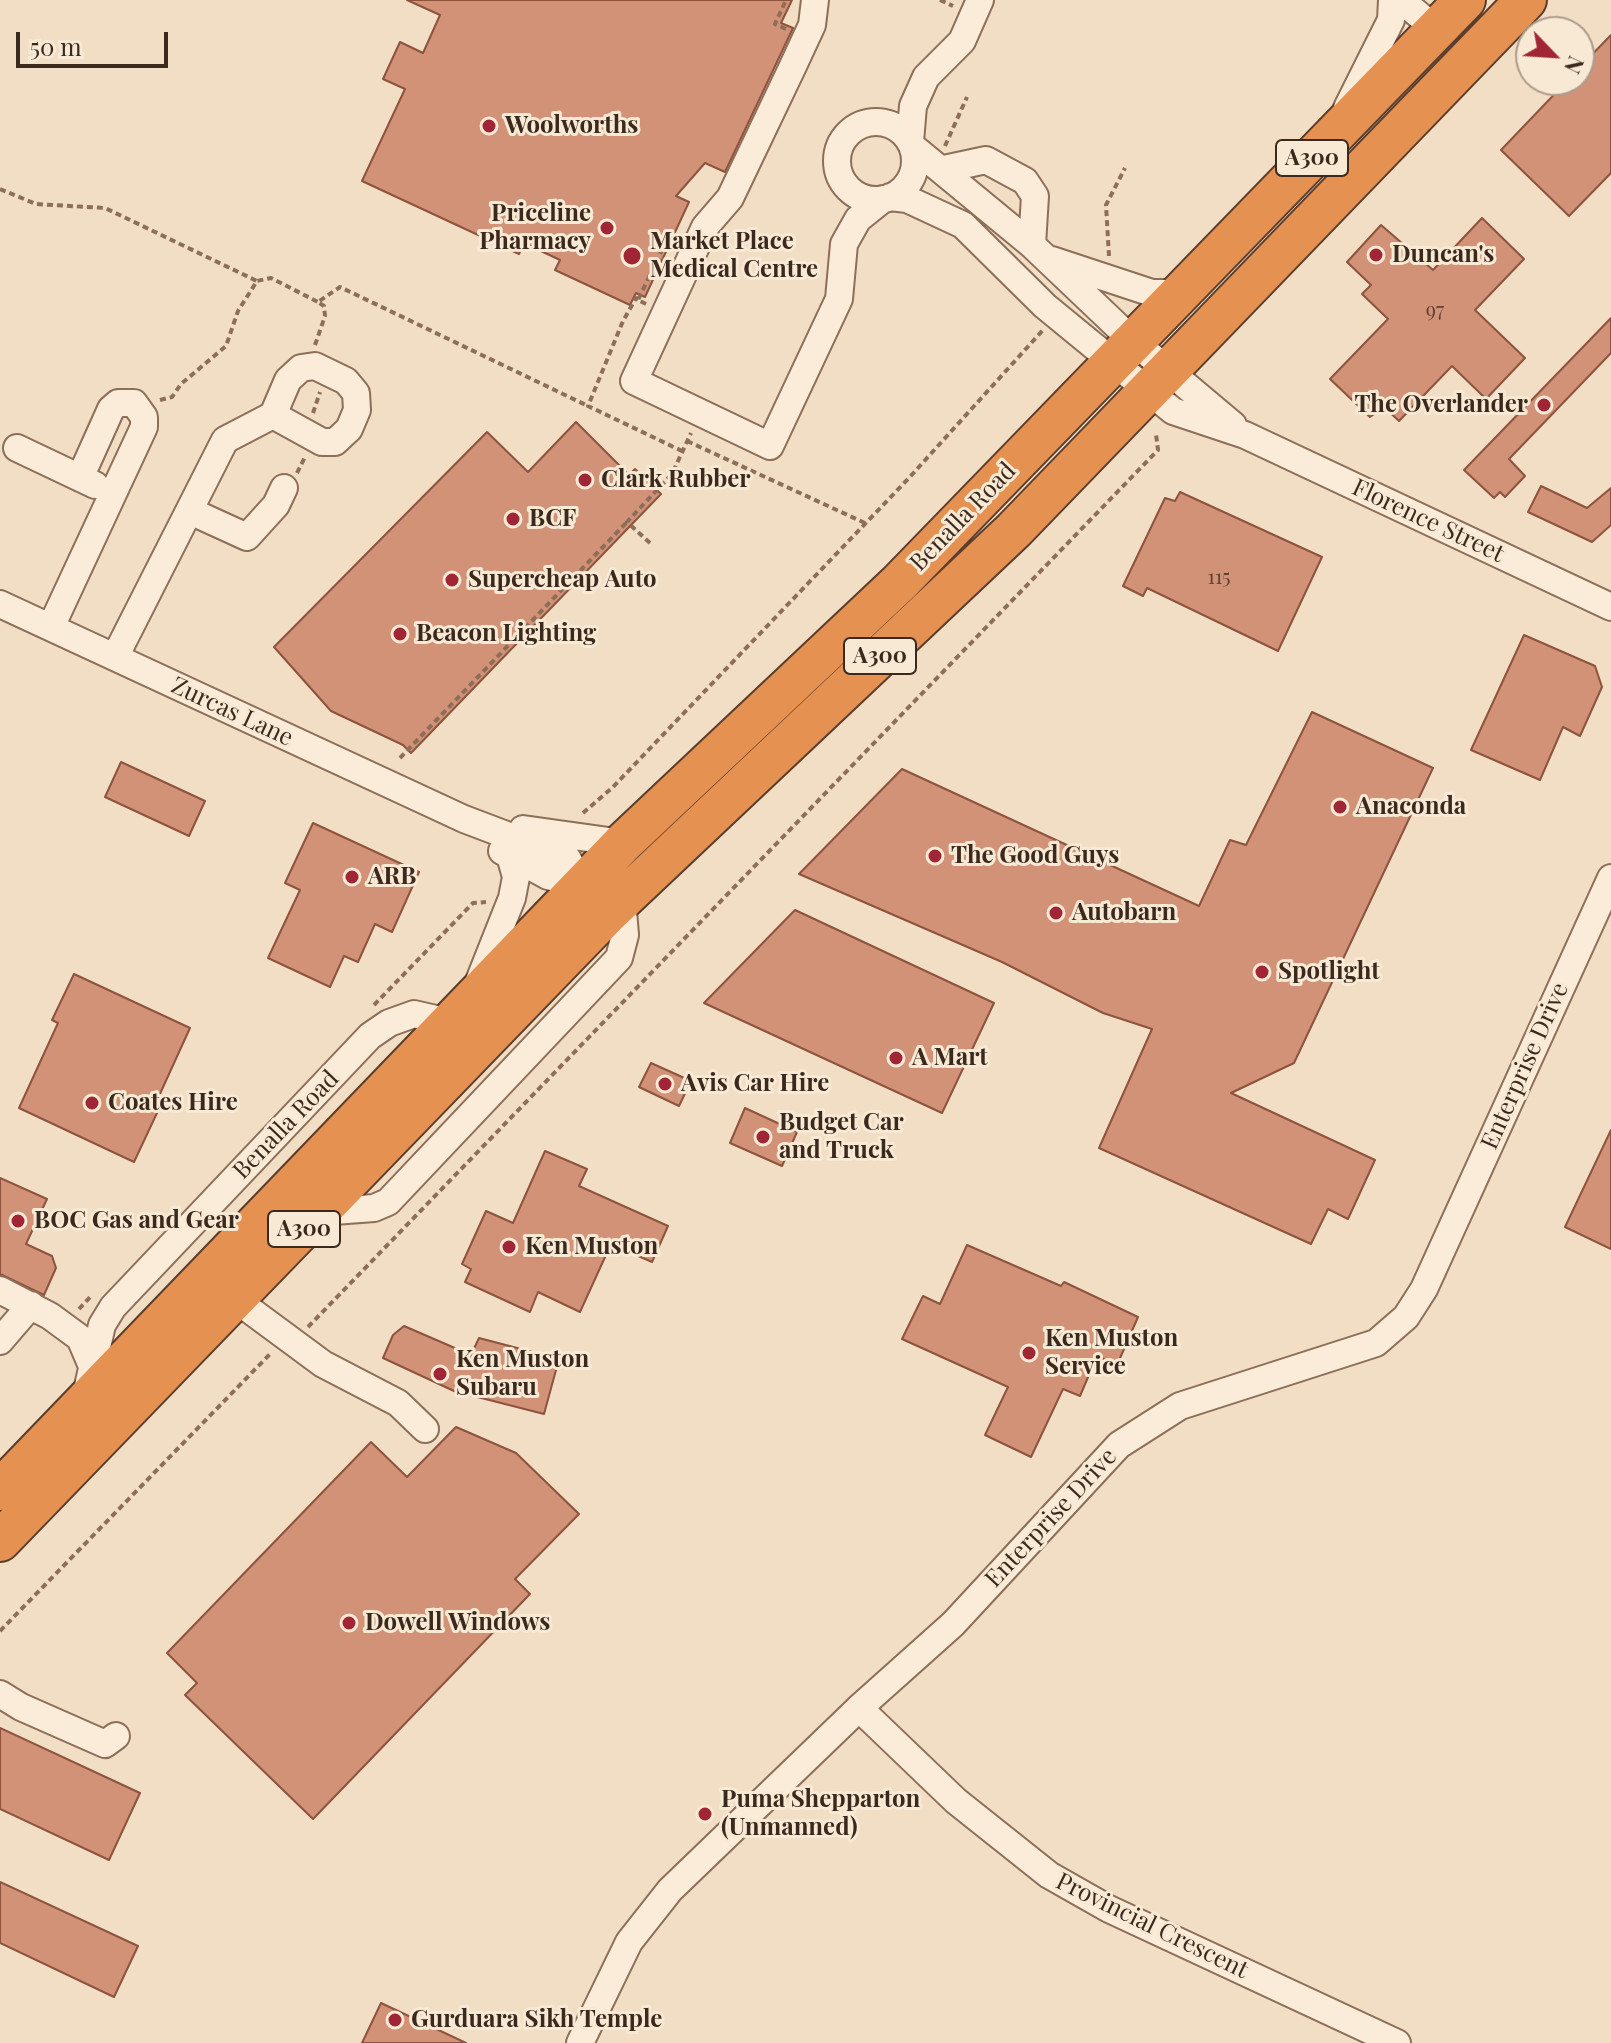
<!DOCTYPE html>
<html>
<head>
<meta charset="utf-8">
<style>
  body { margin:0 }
  #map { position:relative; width:1611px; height:2043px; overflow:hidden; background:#f1dec4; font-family:"Playfair Display",serif }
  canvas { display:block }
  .north { position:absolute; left:1515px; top:16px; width:80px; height:80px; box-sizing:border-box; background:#f8e9d5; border:2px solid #ad9c8c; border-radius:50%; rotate:115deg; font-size:22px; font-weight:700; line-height:32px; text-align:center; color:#3c291e }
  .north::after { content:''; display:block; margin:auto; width:28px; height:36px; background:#a02535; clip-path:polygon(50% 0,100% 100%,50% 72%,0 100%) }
  .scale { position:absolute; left:16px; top:32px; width:152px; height:36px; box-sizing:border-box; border:4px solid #3c291e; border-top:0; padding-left:10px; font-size:24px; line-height:28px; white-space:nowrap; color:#3c291e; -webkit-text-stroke:6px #f8e9d5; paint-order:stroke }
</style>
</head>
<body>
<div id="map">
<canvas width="1611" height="2043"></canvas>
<div class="north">N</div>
<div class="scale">50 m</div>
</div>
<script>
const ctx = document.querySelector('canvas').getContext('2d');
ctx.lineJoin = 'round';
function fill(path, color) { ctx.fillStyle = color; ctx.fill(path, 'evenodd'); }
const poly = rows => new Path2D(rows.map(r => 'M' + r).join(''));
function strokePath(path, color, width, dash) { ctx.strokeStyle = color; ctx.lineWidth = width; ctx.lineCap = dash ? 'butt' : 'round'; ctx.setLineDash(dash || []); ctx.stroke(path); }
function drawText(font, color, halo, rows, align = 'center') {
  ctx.font = font + ' "Playfair Display",serif'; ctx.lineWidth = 6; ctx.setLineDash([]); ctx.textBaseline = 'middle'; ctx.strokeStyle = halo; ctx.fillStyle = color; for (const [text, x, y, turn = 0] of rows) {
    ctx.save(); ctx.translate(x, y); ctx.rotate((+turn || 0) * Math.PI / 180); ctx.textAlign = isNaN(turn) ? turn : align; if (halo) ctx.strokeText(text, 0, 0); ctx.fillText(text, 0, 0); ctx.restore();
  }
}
const building = poly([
  [407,0,792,0,781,23,793,28,725,172,705,163,676,196,689,202,645,297,636,293,630,305,555,270,560,260,524,243,519,254,362,181,405,89,383,79,400,42,423,53,440,15,407,0],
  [1611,35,1611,173,1569,216,1501,150,1568,80,1579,80,1579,68,1611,35],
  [1482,218,1524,259,1475,310,1525,358,1486,399,1452,366,1399,421,1384,407,1370,417,1330,379,1388,319,1362,294,1371,285,1347,262,1381,225,1433,270,1482,218],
  [1611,318,1611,353,1509,459,1525,476,1505,497,1500,492,1494,498,1464,470,1611,318],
  [576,422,629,475,635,469,661,494,411,753,403,745,331,711,274,647,487,432,528,472,576,422],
  [1541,486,1587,508,1611,488,1611,525,1592,542,1528,512,1541,486],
  [1180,492,1322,557,1278,651,1147,588,1143,596,1123,586,1165,498,1175,501,1180,492],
  [1524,635,1595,666,1602,687,1580,736,1563,727,1540,780,1471,750,1524,635],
  [1312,712,1433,768,1294,1063,1231,1093,1375,1160,1348,1219,1328,1209,1311,1244,1099,1148,1152,1029,1103,1013,1002,962,799,874,902,769,1199,906,1230,840,1246,845,1312,712],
  [121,762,205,801,189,836,105,797,121,762],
  [313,823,419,872,392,932,375,924,358,962,344,956,330,987,268,958,300,890,285,883,313,823],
  [795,910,994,1003,942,1113,704,1003,795,910],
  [74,974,190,1028,159,1096,164,1098,134,1162,19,1108,58,1023,52,1020,74,974],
  [651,1063,691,1081,679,1106,639,1087,651,1063],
  [745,1108,797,1132,782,1166,730,1143,745,1108],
  [1611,1130,1611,1249,1565,1227,1611,1130],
  [545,1151,587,1169,579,1186,668,1226,652,1262,611,1244,580,1312,538,1292,530,1312,465,1282,471,1269,462,1264,486,1211,513,1223,545,1151],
  [0,1178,47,1199,26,1244,52,1256,56,1268,44,1295,0,1274,0,1178],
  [967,1245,1061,1286,1064,1282,1138,1317,1117,1365,1097,1356,1080,1396,1063,1389,1031,1457,985,1435,1008,1387,902,1339,923,1296,940,1304,967,1245],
  [404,1326,471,1355,479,1338,559,1359,544,1414,454,1391,383,1358,393,1335,404,1326],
  [456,1427,516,1453,579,1514,515,1579,530,1594,313,1819,185,1695,197,1683,167,1653,371,1442,407,1477,456,1427],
  [0,1728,140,1793,109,1860,0,1809,0,1728],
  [0,1882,138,1946,114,1997,0,1943,0,1882],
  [381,2003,466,2043,362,2043,381,2003]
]);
const path = poly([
  [940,0,953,6],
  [786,29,775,24,786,0],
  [945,146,967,97],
  [0,189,36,204,105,208,257,281],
  [1109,256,1106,205,1125,168],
  [638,300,636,298,623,321,588,406,682,451],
  [646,304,638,300,669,235,664,233],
  [315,345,325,316,324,306,318,302,340,287,588,406],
  [160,400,172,397,181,384,226,346,238,311,257,281,271,278,318,302],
  [313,413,320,392],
  [687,441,865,523],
  [297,473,305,457],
  [650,543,627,522,672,474,691,433],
  [400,758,627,522],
  [583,813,613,787,908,479,1043,330],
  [374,1005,473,903,486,902],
  [79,1309,92,1295],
  [308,1327,1158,450,1156,434],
  [0,1631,272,1352]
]);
const minor = poly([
  [815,0,812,25,793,66,730,198,705,227,634,381,770,446,839,299,844,244,858,219,883,199],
  [1401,0,1437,30],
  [1347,108,1391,20,1392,0],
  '837 161a39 39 0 1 1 78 0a39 39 0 1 1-78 0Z',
  [910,142,913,106,926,77,962,41,980,0],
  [913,147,1032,245,1133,341,1233,425],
  [944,169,986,160,1025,181,1035,196,1032,245],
  [890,197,907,199,963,225,1045,306,1173,411,1245,435,1611,607],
  [1052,260,1152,293,1169,293,1186,286],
  [17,448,95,485],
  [190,511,247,537,276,505,284,488],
  [0,604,464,819,567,858,582,884],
  [51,627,144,427,144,417,134,403,118,403,111,409,80,478],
  [115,657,225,440,273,415,288,380,301,368,315,366,346,381,356,393,357,410,349,429,335,442,322,442,273,415],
  [523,829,623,843],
  [502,851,548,876,582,884],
  [479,981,512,898,516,877,511,859],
  [320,1212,374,1208,388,1202,619,958,625,935,622,899],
  [0,1290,50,1316,80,1338,94,1371],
  [235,1299,323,1364,398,1403,425,1429],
  [0,1341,31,1305],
  [86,1395,102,1325,113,1307,370,1036,389,1023,414,1014,449,1022],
  [0,1694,21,1707,105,1744,116,1736],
  [859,1708,956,1801,1049,1875,1109,1909,1397,2043],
  [580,2043,629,1942,670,1890,859,1708,953,1624,1119,1445,1180,1406,1376,1343,1406,1317,1424,1289,1611,878]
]);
const highway = poly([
  [0,1490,623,843,899,583,1465,0],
  [0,1541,606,915,1014,530,1526,0]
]);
const markers = [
  [489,126,8,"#a02535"],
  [607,228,8,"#a02535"],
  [1376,255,8,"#a02535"],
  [632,256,10,"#a02535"],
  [1544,405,8,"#a02535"],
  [585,480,8,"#a02535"],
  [513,519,8,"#a02535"],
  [452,580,8,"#a02535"],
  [400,634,8,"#a02535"],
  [1340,807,8,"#a02535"],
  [935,856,8,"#a02535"],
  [352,877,8,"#a02535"],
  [1056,913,8,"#a02535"],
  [1262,972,8,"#a02535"],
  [896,1058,8,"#a02535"],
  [665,1084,8,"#a02535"],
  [92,1103,8,"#a02535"],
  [763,1137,8,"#a02535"],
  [18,1221,8,"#a02535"],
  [509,1247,8,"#a02535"],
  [1029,1353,8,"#a02535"],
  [440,1374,8,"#a02535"],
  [349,1623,8,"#a02535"],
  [705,1814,8,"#a02535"],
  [395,2020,8,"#a02535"]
];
const numberNames = [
  ["97",1435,311],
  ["115",1219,578]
];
const shields = [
  [1312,158,72],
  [880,656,72],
  [304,1229,72]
];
const shieldNames = [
  ["A300",1312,158],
  ["A300",880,656],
  ["A300",304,1229]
];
const poiNames = [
  ["Woolworths",505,126],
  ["Priceline",591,214,"right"],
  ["Pharmacy",591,242,"right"],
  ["Market Place",650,242],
  ["Medical Centre",650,270],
  ["Duncan's",1392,255],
  ["The Overlander",1528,405,"right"],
  ["Clark Rubber",601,480],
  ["BCF",529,519],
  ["Supercheap Auto",468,580],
  ["Beacon Lighting",416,634],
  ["Anaconda",1356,807],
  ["The Good Guys",951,856],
  ["ARB",368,877],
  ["Autobarn",1072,913],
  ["Spotlight",1278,972],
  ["A Mart",912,1058],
  ["Avis Car Hire",681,1084],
  ["Coates Hire",108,1103],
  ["Budget Car",779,1123],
  ["and Truck",779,1151],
  ["BOC Gas and Gear",34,1221],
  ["Ken Muston",525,1247],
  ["Ken Muston",1045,1339],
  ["Service",1045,1367],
  ["Ken Muston",456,1360],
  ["Subaru",456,1388],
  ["Dowell Windows",365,1623],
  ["Puma Shepparton",721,1800],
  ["(Unmanned)",721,1828],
  ["Gurduara Sikh Temple",411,2020]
];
const streetNames = [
  ["Benalla Road",963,517,-46],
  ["Florence Street",1428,521,25],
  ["Zurcas Lane",232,712,25],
  ["Enterprise Drive",1525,1066,-66],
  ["Benalla Road",286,1125,-46],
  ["Enterprise Drive",1051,1518,-47],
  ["Provincial Crescent",1152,1926,26]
];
fill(building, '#d19278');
strokePath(building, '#8e533d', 2);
strokePath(minor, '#8d6e59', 30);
strokePath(highway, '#5b3d2e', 44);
strokePath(path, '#8d6e59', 4, [6, 4]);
strokePath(minor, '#fbecd9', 26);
strokePath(highway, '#e59151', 40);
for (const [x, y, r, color] of markers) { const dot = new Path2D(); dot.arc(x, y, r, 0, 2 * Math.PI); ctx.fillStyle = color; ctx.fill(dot); strokePath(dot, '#f8e9d5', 3); }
drawText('20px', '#614334', null, numberNames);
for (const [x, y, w] of shields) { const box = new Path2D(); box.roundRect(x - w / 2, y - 18, w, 36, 6); ctx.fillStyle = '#f8e9d5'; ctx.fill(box); strokePath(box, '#3c291e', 2); }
drawText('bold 22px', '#3c291e', null, shieldNames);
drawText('bold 24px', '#3c291e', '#f8e9d5', poiNames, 'left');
drawText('24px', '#3c291e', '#f8e9d5', streetNames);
</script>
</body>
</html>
